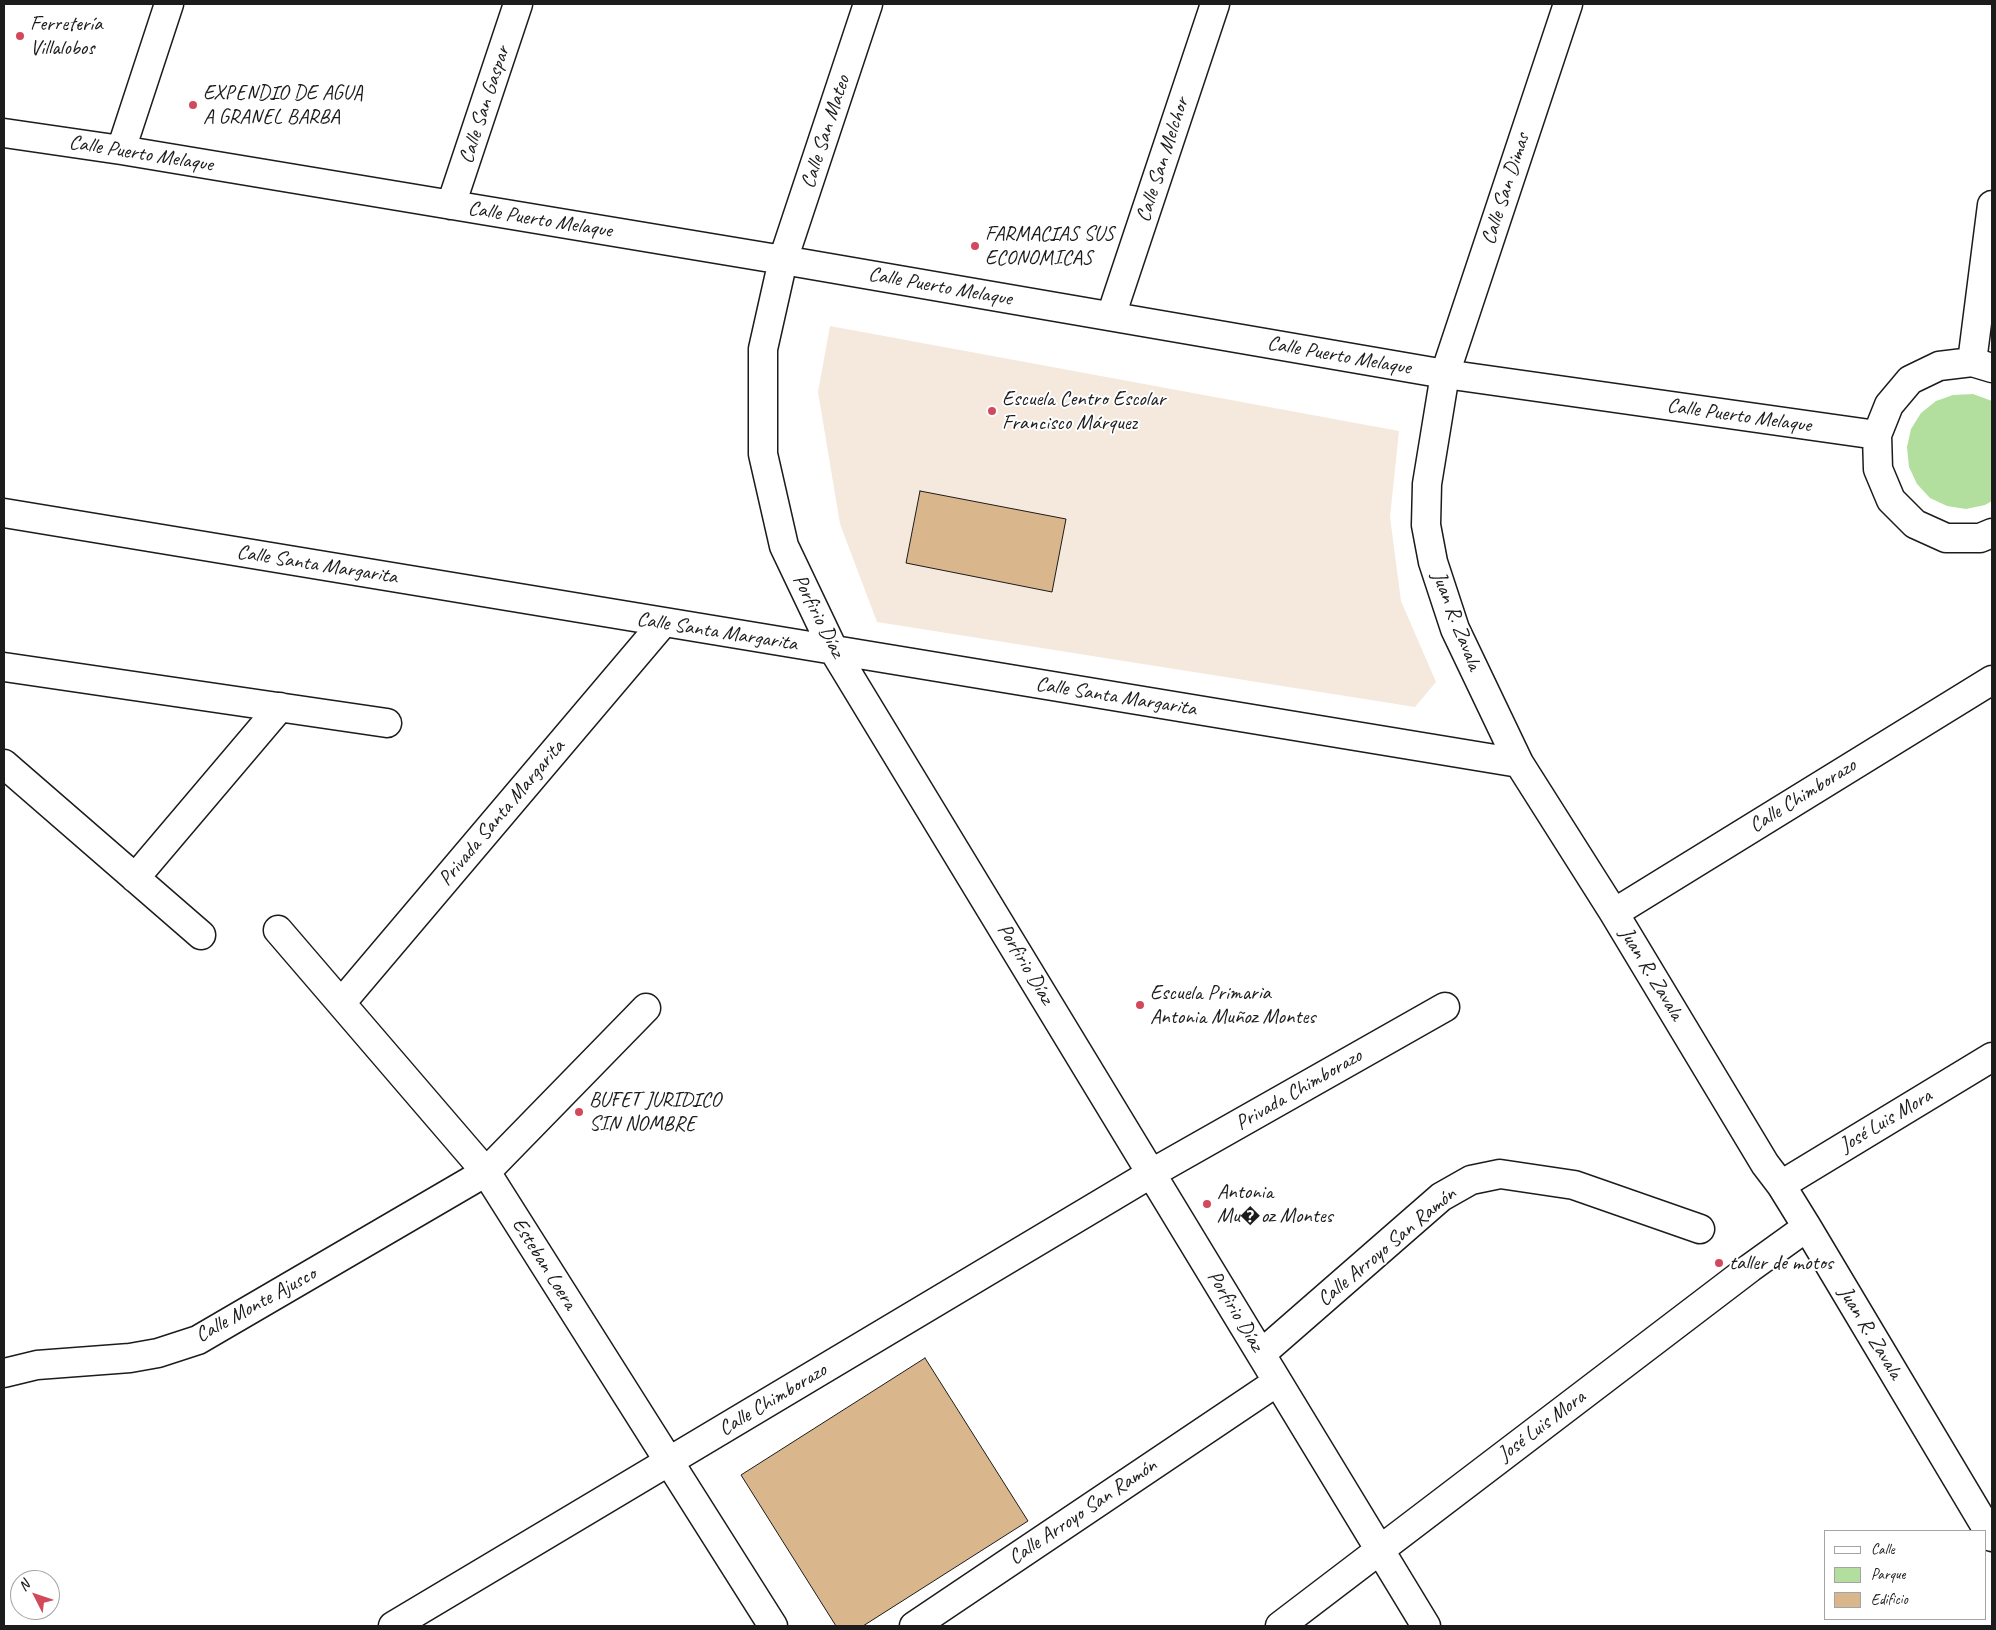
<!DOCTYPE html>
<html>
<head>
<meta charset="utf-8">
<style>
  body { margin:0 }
  #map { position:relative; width:1996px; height:1630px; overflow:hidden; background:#fff; font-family:Caveat,sans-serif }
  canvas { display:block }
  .frame { position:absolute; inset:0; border:5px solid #1c1c1c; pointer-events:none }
  .legend { position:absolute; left:1824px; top:1530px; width:162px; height:90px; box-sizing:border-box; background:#fff; border:1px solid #a4a4a4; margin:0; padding:6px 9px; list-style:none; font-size:15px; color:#1c1c1c }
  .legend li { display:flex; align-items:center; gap:10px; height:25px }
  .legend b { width:25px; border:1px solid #a4a4a4 }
  .north { position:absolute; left:10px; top:1570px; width:50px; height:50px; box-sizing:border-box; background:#fff; border:1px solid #a4a4a4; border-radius:50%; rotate:311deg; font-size:14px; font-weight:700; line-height:20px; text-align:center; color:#1c1c1c }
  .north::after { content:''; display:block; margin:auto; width:18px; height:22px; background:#d1495b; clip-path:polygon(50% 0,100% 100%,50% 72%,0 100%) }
</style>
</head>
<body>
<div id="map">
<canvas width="1996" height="1630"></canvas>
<div class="frame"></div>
<ul class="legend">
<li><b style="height:6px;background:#fff"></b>Calle</li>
<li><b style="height:14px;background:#b2df9d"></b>Parque</li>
<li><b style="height:14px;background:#dab68c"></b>Edificio</li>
</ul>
<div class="north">N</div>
</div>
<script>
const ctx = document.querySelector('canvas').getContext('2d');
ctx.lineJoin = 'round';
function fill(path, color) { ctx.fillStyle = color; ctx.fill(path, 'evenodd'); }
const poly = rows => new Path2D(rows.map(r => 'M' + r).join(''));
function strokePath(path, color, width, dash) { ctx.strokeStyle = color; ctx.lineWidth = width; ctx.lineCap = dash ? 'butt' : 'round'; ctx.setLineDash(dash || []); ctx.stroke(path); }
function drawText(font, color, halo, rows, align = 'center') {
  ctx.font = font + ' Caveat,sans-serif'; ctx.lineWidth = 4; ctx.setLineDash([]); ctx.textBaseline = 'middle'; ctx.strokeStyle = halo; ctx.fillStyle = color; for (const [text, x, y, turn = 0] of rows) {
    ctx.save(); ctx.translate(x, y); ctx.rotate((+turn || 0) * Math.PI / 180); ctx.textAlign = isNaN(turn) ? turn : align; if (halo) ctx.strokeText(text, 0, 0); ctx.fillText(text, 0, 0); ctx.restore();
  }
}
const built = poly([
  [830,326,1399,431,1390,517,1401,601,1436,682,1415,707,877,622,840,524,818,392]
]);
const green = poly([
  [1973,394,1992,401,1992,501,1985,505,1966,509,1947,506,1930,498,1917,484,1909,467,1907,447,1911,429,1921,413,1936,401,1953,395]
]);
const building = poly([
  [920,491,1066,519,1052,592,906,563,920,491],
  [925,1358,1028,1521,863,1626,836,1626,741,1475,925,1358]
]);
const street = poly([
  [868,4,783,260,763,349,763,454,784,546,834,651,1426,1626],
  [1568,4,1445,374,1427,484,1426,525,1433,562,1455,629,1519,763,1614,913,1765,1164,1781,1185,1807,1227,1992,1537],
  [4,133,121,150,783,260,1445,374,1877,435],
  [121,150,169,4],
  [451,205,518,4],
  [1111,316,1215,4],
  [1972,362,1992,205],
  [1992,368,1972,362,1939,366,1910,380,1889,405,1877,435,1878,469,1891,500,1915,524,1946,538,1980,538,1992,533],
  [4,513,1519,763],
  [4,667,387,723],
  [4,764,201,935],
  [135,878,280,707],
  [1614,913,1992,680],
  [278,930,486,1172,773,1626],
  [342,1002,663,623],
  [1781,1185,1992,1057],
  [1261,1354,1441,1197,1471,1180,1500,1174,1574,1185,1700,1229],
  [4,1373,37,1365,130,1358,158,1353,198,1340,486,1172,646,1008],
  [393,1626,1152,1173,1445,1007],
  [914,1626,1277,1382],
  [1280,1626,1750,1268,1807,1227]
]);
const markers = [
  [20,36,5,"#d1495b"],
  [193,105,5,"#d1495b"],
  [975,246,5,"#d1495b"],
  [992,411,5,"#d1495b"],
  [1140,1005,5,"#d1495b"],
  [579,1112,5,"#d1495b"],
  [1207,1204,5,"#d1495b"],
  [1719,1263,5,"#d1495b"]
];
const poiNames = [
  ["Ferretería",30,24],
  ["Villalobos",30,48],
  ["EXPENDIO DE AGUA",203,93],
  ["A GRANEL BARBA",203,117],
  ["FARMACIAS SUS",985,234],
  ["ECONOMICAS",985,258],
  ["Escuela Centro Escolar",1002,399],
  ["Francisco Márquez",1002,423],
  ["Escuela Primaria",1150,993],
  ["Antonia Muñoz Montes",1150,1017],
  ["BUFET JURIDICO",589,1100],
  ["SIN NOMBRE",589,1124],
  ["Antonia",1217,1192],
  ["Mu�oz Montes",1217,1216],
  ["taller de motos",1729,1263]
];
const streetNames = [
  ["Calle San Gaspar",485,105,-72],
  ["Calle San Mateo",826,132,-72],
  ["Calle Puerto Melaque",141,154,9],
  ["Calle San Melchor",1163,160,-72],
  ["Calle San Dimas",1506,189,-72],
  ["Calle Puerto Melaque",540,220,9],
  ["Calle Puerto Melaque",940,287,10],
  ["Calle Puerto Melaque",1339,356,10],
  ["Calle Puerto Melaque",1739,416,8],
  ["Calle Santa Margarita",317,565,9],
  ["Porfirio Díaz",818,616,63],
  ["Juan R. Zavala",1456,621,69],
  ["Calle Santa Margarita",717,632,9],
  ["Calle Santa Margarita",1116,697,9],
  ["Calle Chimborazo",1803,796,-32],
  ["Privada Santa Margarita",502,813,-50],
  ["Porfirio Díaz",1025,964,59],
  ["Juan R. Zavala",1651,974,59],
  ["Privada Chimborazo",1299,1090,-30],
  ["José Luis Mora",1886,1121,-31],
  ["Calle Arroyo San Ramón",1387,1247,-40],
  ["Esteban Loera",544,1264,58],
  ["Calle Monte Ajusco",256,1305,-29],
  ["Porfirio Díaz",1235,1311,59],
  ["Juan R. Zavala",1870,1333,59],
  ["Calle Chimborazo",773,1400,-31],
  ["José Luis Mora",1542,1426,-37],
  ["Calle Arroyo San Ramón",1083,1512,-34]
];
fill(built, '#f4e9dc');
fill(green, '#b2df9d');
fill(building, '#dab68c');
strokePath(building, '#1c1c1c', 1);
strokePath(street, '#1c1c1c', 31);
strokePath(street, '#fff', 28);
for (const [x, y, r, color] of markers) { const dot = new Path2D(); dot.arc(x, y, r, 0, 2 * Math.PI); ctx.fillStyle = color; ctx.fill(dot); strokePath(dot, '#fff', 2); }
drawText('21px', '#1c1c1c', '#fff', poiNames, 'left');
drawText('21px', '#1c1c1c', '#fff', streetNames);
</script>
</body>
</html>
